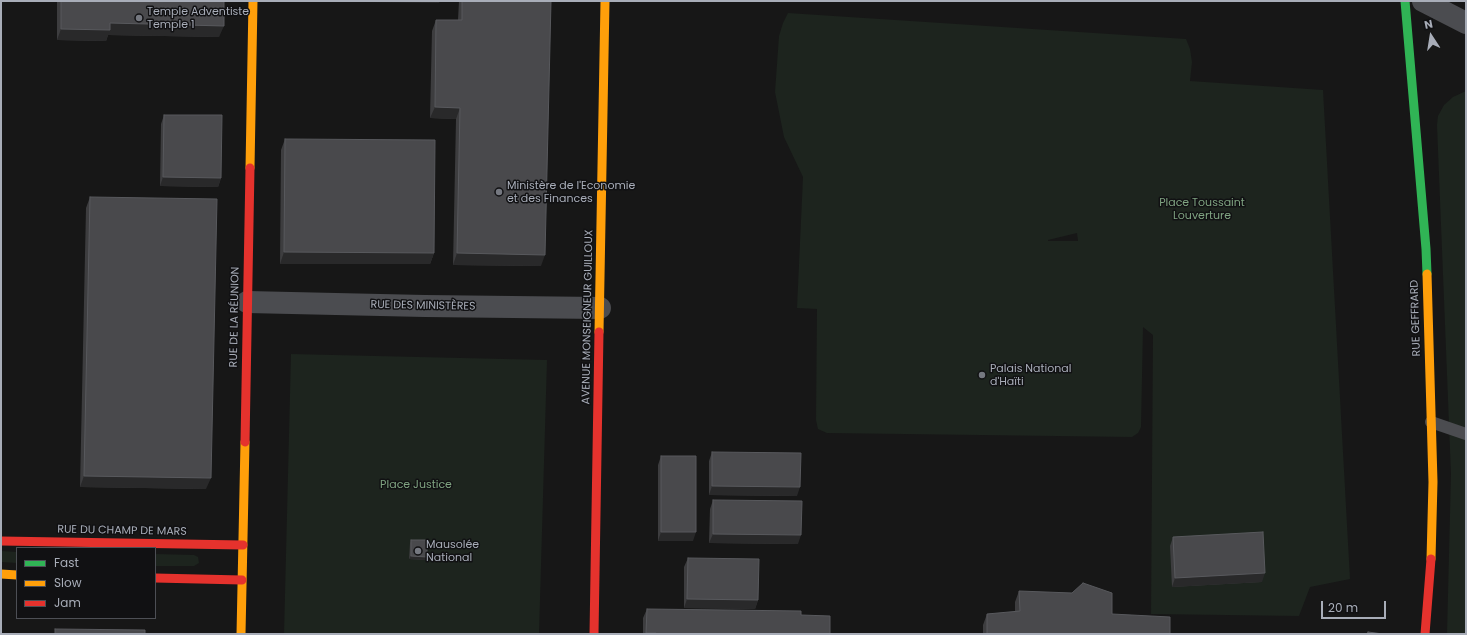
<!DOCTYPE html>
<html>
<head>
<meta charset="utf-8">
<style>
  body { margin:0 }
  #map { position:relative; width:1467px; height:635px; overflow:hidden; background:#171717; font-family:Poppins,sans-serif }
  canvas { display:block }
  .frame { position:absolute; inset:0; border:2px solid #a8adb8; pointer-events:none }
  .legend { position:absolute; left:16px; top:547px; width:140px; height:72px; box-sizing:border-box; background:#111113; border:1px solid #4d4f55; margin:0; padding:5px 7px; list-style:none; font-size:12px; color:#a8adb8 }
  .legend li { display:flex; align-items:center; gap:8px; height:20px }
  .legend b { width:20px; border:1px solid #4d4f55 }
  .north { position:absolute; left:1411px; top:16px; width:40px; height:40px; -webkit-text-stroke:3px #111113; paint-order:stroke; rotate:348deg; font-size:11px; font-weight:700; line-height:16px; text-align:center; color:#a8adb8 }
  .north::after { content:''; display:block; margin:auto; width:14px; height:18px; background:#a8adb8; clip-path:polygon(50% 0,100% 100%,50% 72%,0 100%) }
  .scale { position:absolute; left:1321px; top:601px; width:65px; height:18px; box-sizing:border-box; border:2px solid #a8adb8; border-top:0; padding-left:5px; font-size:12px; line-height:14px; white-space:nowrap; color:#a8adb8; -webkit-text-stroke:3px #111113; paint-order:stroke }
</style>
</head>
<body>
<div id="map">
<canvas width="1467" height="635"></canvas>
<div class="frame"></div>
<ul class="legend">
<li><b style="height:5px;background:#30b455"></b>Fast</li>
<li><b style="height:5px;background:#ff9f0a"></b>Slow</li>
<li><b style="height:5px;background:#e5322d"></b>Jam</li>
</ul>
<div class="north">N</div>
<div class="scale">20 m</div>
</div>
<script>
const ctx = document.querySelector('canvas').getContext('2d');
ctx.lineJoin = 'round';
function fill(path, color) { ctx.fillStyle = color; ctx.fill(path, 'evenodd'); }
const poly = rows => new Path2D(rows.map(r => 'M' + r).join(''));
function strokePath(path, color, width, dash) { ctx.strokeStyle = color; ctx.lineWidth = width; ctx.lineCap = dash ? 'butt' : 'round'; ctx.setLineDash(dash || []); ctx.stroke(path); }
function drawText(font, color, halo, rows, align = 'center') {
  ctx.font = font + ' Poppins,sans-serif'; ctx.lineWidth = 3; ctx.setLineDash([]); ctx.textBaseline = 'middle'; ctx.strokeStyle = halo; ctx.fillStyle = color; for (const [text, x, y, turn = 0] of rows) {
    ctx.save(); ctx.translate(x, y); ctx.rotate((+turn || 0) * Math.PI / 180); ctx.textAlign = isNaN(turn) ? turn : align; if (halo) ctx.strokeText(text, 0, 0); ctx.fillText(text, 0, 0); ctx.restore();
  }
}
const green = poly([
  [788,13,1186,39,1190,49,1192,62,1190,81,1323,90,1350,579,1310,587,1299,616,1151,614,1153,335,1143,327,1141,427,1138,433,1132,437,827,433,818,429,816,420,817,309,797,308,803,177,784,137,775,92,779,36,783,23],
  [1077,233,1078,241,1048,241,1048,240],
  [1466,91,1466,634,1447,634,1451,474,1437,125,1438,116,1444,105,1453,97],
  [291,354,547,360,539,634,284,634],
  [1,551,17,552,17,563,1,562],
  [155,554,194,555,198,557,199,563,194,566,155,566]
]);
const lane = poly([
  [1431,422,1466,434]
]);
const street = poly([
  [1423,1,1466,23],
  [247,302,425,306,600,308]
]);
const fast = poly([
  [1405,1,1426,249,1427,274]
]);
const slow = poly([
  [250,168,253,1],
  [1427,274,1433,482,1431,559],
  [599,332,605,1],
  [1,574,17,575],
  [241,634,245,442]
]);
const jam = poly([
  [245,442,250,168],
  [1,541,243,545],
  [155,578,242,580],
  [594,634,599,332],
  [1425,634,1431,559]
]);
const wall = poly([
  [57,1,224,1,219,37,108,35,106,41,57,40],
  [459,1,551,1,541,266,453,265,456,119,430,118,432,31,436,20,458,20],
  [164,115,221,178,218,187,160,186,161,124],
  [285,139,434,253,430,264,280,264,281,150],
  [90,197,206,489,80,487,86,208],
  [712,452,797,496,709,495,709,461],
  [661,456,693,541,658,541,658,465],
  [713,500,798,544,709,543,710,509],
  [1173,537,1262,582,1172,587,1170,546],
  [411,540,426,560,409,559,410,543],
  [688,558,758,600,755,609,684,608,684,567],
  [1019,591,1112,614,1170,634,983,634,983,625,987,614,1015,612,1015,602],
  [647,609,801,615,830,634,643,634,643,618]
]);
const shadedWall = poly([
  [290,1,440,1,439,3],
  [110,23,224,26,219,37,108,35,106,41,57,40,61,29],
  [435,107,460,108,456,119,430,118],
  [163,177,221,178,218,187,160,186],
  [284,252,434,253,430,264,280,264],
  [457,253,545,255,541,266,453,265],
  [84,476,211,478,206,489,80,487],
  [712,486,800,487,797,496,709,495],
  [661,532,696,532,693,541,658,541],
  [713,534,801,535,798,544,709,543],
  [411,556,427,557,426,560,409,559],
  [1265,573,1262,582,1172,587,1175,578],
  [687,599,758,600,755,609,684,608]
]);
const building = poly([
  [61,1,224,1,224,26,110,23,110,30,61,29,61,1],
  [462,1,551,1,545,255,457,253,460,108,435,107,436,20,462,20,462,1],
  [164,115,222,115,221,178,163,177,164,115],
  [285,139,435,140,434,253,284,252,285,139],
  [90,197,217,199,211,478,84,476,90,197],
  [712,452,801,453,800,487,712,486,712,452],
  [661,456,696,456,696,532,661,532,661,456],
  [713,500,802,501,801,535,713,534,713,500],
  [1263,532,1265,573,1175,578,1173,537,1263,532],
  [411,540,427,540,427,557,411,556,411,540],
  [688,558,759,559,758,600,687,599,688,558],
  [1083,583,1112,593,1112,614,1170,617,1170,634,987,634,987,614,1020,611,1019,591,1072,593,1083,583],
  [647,609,801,611,801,615,830,616,830,634,656,634,656,633,646,633,647,609],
  [55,629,145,630,145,634,55,634,55,629],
  [1368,632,1383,634,1367,634,1368,632]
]);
const markers = [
  [139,18,4,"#757880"],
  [499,192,4,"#757880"],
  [982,375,4,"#757880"],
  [418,551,4,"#757880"]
];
const poiNames = [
  ["Temple Adventiste",147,12],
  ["Temple 1",147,25],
  ["Ministère de l'Economie",507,186],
  ["et des Finances",507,199],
  ["Palais National",990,369],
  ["d'Haïti",990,382],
  ["Mausolée",426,545],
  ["National",426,558]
];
const parkNames = [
  ["Place Toussaint",1202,203],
  ["Louverture",1202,216],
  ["Place Justice",416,485]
];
const streetNames = [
  ["RUE DES MINISTÈRES",423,306,1],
  ["RUE DE LA RÉUNION",235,317,-89],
  ["AVENUE MONSEIGNEUR GUILLOUX",588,317,-89],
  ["RUE GEFFRARD",1416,318,-92],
  ["RUE DU CHAMP DE MARS",122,531,1]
];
fill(green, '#1d241e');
strokePath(lane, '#4b4c50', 12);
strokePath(street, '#4b4c50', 22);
strokePath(fast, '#30b455', 9);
strokePath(slow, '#ff9f0a', 9);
strokePath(jam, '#e5322d', 9);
fill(wall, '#3d3d3f');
fill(shadedWall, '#29292a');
fill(building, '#49494c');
strokePath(building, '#58595d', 1);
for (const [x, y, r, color] of markers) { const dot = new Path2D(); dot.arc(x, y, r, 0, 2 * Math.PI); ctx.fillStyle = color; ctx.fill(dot); strokePath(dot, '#111113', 1.5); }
drawText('11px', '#a8adb8', '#111113', poiNames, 'left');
drawText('11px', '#7fa381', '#111113', parkNames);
drawText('11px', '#a8adb8', '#111113', streetNames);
</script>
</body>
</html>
